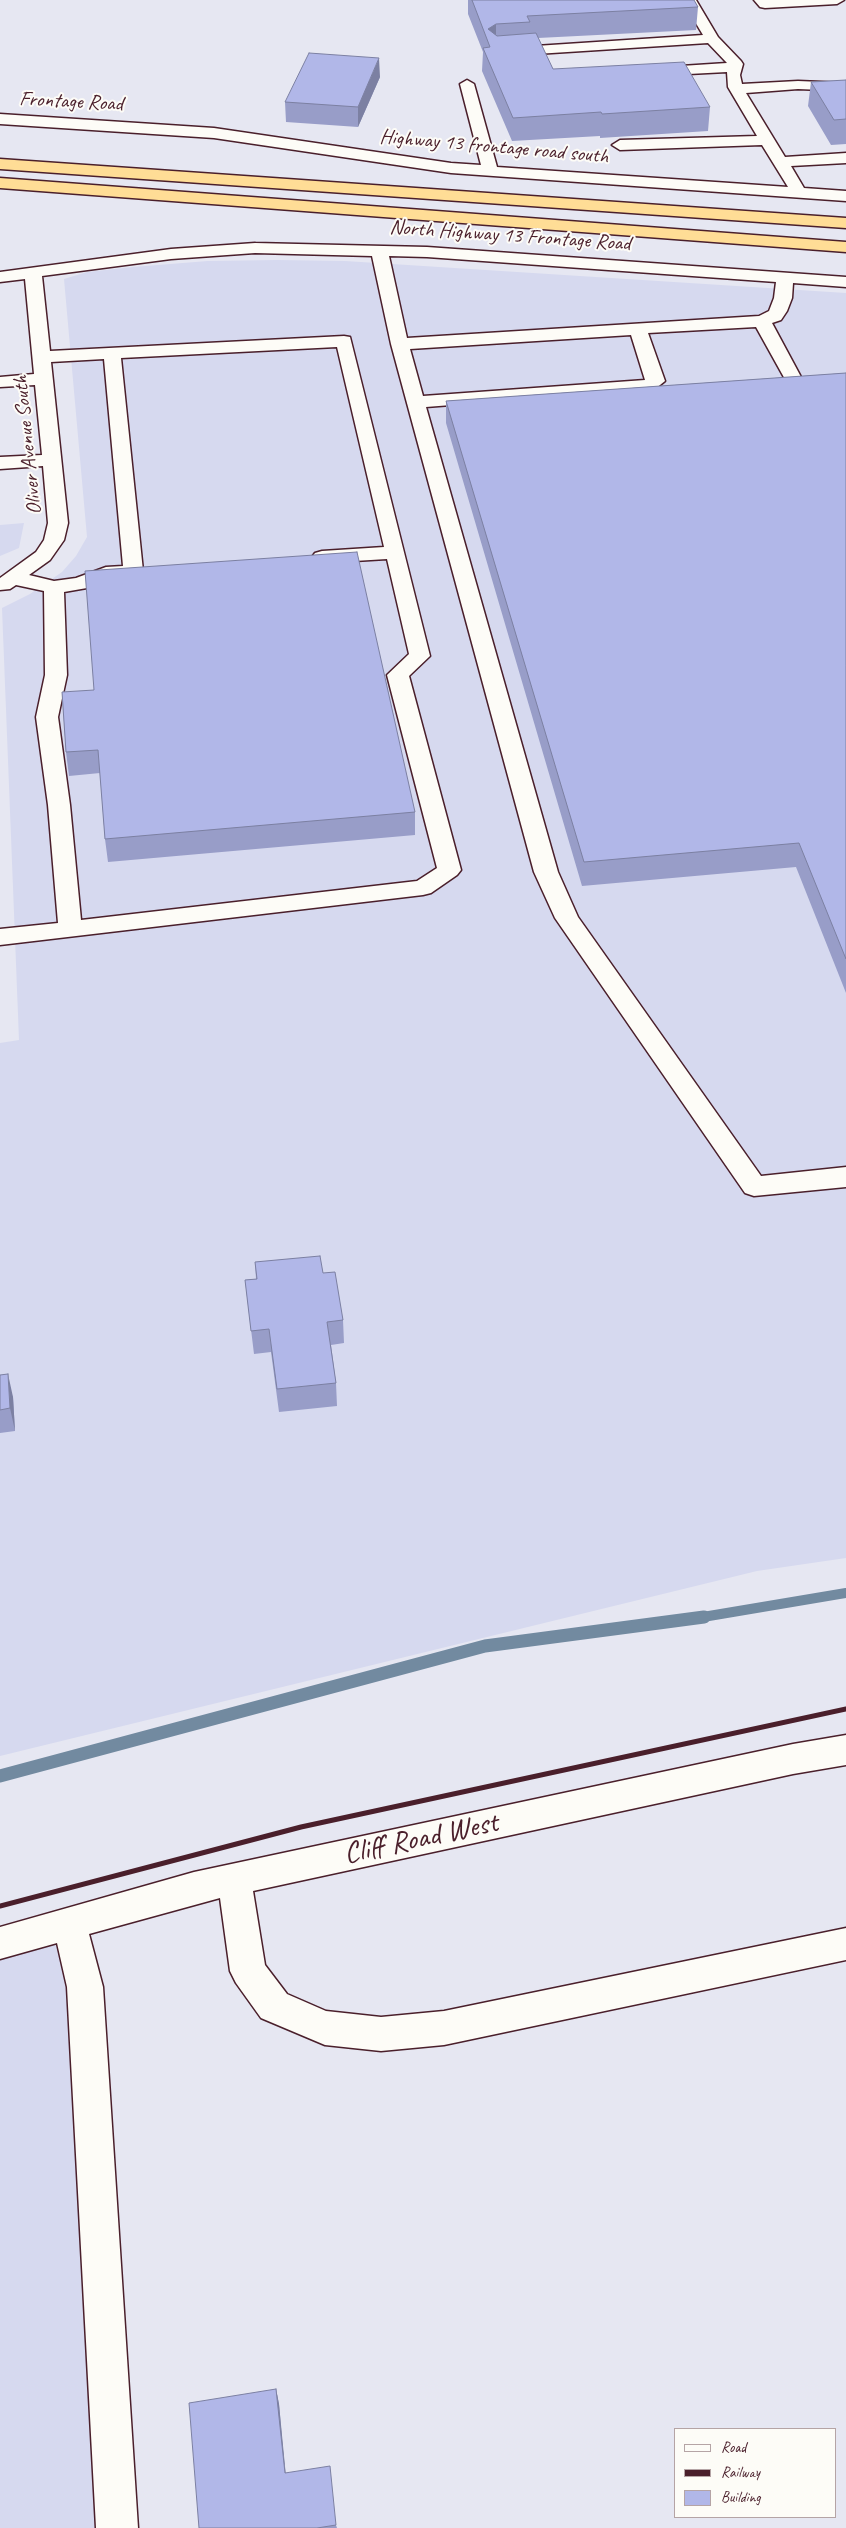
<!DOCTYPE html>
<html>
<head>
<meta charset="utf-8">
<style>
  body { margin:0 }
  #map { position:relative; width:846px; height:2528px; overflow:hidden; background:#e6e7f2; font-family:Caveat,sans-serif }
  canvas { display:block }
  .legend { position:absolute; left:674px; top:2428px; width:162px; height:90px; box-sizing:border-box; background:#fdfcf7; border:1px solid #b5a4a5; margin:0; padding:6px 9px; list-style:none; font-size:15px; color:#4a1f2b }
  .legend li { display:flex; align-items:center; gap:10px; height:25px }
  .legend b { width:25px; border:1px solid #b5a4a5 }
</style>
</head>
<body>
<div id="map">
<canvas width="846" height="2528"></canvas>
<ul class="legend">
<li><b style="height:6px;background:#fdfcf7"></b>Road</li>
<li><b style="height:6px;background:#4a1f2b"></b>Railway</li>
<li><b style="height:14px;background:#b1b7e8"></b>Building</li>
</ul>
</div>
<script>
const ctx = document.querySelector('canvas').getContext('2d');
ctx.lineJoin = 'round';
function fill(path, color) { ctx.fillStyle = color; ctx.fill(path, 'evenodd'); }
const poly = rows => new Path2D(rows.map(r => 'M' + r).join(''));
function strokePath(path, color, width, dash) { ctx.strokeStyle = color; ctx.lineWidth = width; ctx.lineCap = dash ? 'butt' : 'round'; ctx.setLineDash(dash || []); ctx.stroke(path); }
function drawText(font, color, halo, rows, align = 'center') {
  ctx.font = font + ' Caveat,sans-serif'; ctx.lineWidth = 4; ctx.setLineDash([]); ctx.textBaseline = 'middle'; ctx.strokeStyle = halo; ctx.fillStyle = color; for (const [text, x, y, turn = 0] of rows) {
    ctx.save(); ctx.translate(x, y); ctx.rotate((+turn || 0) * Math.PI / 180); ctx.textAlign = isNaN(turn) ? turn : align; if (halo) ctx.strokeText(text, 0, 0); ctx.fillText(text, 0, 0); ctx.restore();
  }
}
const built = poly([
  [277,260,345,261,846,293,846,1558,757,1571,0,1756,0,1043,19,1040,2,608,30,594,62,572,76,556,87,537,64,279,87,272,133,267,208,261],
  [24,523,19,548,0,556,0,525],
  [69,1923,117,2528,0,2528,0,1944]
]);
const streamFar1 = poly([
  [697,1618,846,1593]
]);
const stream = poly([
  [0,1776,485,1646,704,1617]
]);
const minor = poly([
  [682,0,696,0,718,37,741,61,743,64,740,75,742,84,798,81,846,83,846,91,798,89,746,93,785,157,846,153,846,163,791,166,804,188,846,191,846,201,451,173,214,138,0,124,0,114,214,128,451,163,481,165,460,84,467,80,474,84,497,167,788,187,762,145,620,150,612,145,620,140,757,136,728,87,727,72,650,76,643,72,650,68,727,63,708,43,505,56,498,52,505,48,703,35,682,0],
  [754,0,844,0,837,4,765,8,760,7,754,0],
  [255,243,427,247,846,277,846,287,793,283,792,298,787,311,781,320,772,323,801,377,798,381,786,381,756,327,648,333,665,381,655,389,426,407,558,872,578,917,761,1176,846,1167,846,1187,754,1196,745,1193,555,918,534,872,391,344,372,256,255,253,171,259,42,276,50,351,344,336,350,337,430,656,409,676,461,870,457,875,431,893,423,895,0,945,0,929,58,923,48,805,36,717,45,675,44,591,16,585,10,589,0,590,0,578,36,552,44,540,48,523,43,466,0,469,0,457,42,455,35,385,0,387,0,377,34,374,25,279,0,282,0,272,171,249,255,243],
  [389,256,427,257,776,282,774,298,769,311,759,316,407,338,389,256],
  [631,335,645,380,423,396,410,349,631,335],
  [337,347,384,547,322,551,315,553,312,557,315,561,322,563,387,559,409,654,387,675,437,868,417,881,81,920,70,805,58,717,67,675,64,592,87,588,109,579,140,575,143,571,121,358,337,347],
  [104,359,123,566,106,567,76,578,54,581,29,575,50,560,64,540,68,523,51,362,104,359],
  [846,1735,846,1765,793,1774,253,1891,265,1965,287,1994,326,2011,381,2017,444,2011,846,1928,846,1960,444,2045,381,2051,325,2045,261,2018,236,1983,230,1971,220,1898,89,1934,103,1987,138,2528,96,2528,67,1987,57,1943,0,1959,0,1927,194,1872,793,1744,846,1735]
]);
const highway = poly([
  [0,159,846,218,846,228,0,169,0,159],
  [0,178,846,242,846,252,0,188,0,178]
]);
const rail = poly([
  [0,1906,301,1827,846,1709]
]);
const wall = poly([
  [468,0,694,0,698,7,696,30,538,38,553,69,710,107,708,131,600,138,600,136,512,141,482,71,483,52,468,14],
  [380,77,358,127,286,122,285,102],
  [846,80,846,144,831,145,808,106,811,82],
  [846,373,846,993,796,867,582,886,446,423,446,401],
  [62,692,415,812,415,835,108,862,105,839,100,773,69,776,66,752],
  [255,1262,323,1273,343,1320,344,1343,331,1345,336,1383,337,1406,279,1412,271,1352,254,1354,245,1280,256,1279],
  [0,1375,13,1397,15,1431,0,1433],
  [276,2389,279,2404,285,2473,336,2525,337,2528,199,2528]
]);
const shadedWall = poly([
  [496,24,496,47,490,47,488,29],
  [379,58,380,77,358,127,358,107],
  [8,1374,13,1397,15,1431,10,1408],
  [276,2389,279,2404,287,2487,285,2473]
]);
const building = poly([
  [472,0,694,0,698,7,527,16,530,22,496,24,488,29,497,36,536,33,553,69,684,62,710,107,602,114,601,112,513,118,483,48,490,47,472,0],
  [309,53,379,58,358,107,285,102,309,53],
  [846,80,846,119,834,120,811,82,846,80],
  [846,373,846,959,799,843,584,862,446,401,846,373],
  [357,552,415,812,105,839,98,750,66,752,62,692,94,690,85,571,357,552],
  [320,1256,323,1273,335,1272,343,1320,327,1322,336,1383,277,1389,269,1329,251,1331,245,1280,257,1279,255,1262,320,1256],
  [8,1374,10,1408,0,1410,0,1375,8,1374],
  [276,2389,285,2473,330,2466,336,2525,317,2528,199,2528,189,2403,276,2389]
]);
const farStreetnames = [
  ["Frontage Road",71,102,3],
  ["Highway 13 frontage road south",494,147,5],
  ["North Highway 13 Frontage Road",510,236,4],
  ["Oliver Avenue South",28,445,-96]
];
const nearStreetnames = [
  ["Cliff Road West",421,1839,-12]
];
fill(built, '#d6d9ef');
strokePath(streamFar1, '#728aa0', 10);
strokePath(stream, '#728aa0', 13);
strokePath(minor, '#4a1f2b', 3);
strokePath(highway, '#4a1f2b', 3);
fill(minor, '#fdfcf7');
fill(highway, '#ffdd96');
strokePath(rail, '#4a1f2b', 5);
fill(wall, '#989dc8');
fill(shadedWall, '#7c80a2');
fill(building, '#b1b7e8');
strokePath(building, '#7c80a2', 1);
drawText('21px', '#4a1f2b', '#fdfcf7', farStreetnames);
drawText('30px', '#4a1f2b', '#fdfcf7', nearStreetnames);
</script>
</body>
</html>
